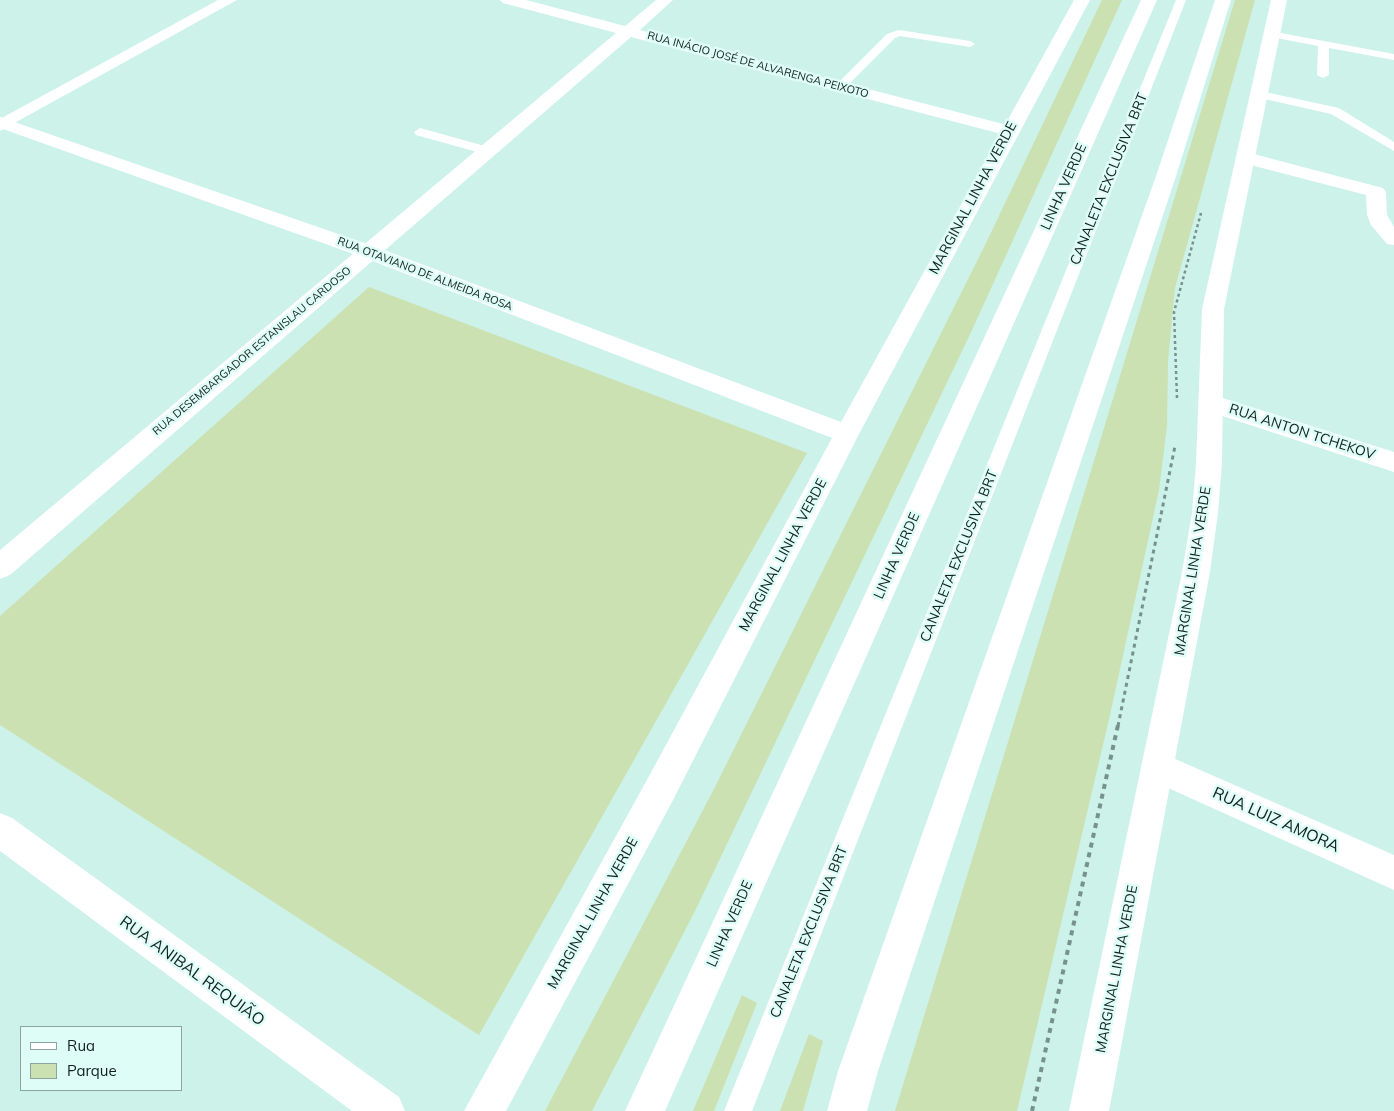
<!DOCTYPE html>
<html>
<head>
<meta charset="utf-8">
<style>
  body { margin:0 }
  #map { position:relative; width:1394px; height:1111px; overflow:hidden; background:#ccf2ea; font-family:Mulish,sans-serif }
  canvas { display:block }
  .legend { position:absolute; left:20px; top:1026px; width:162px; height:65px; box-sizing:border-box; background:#dffdf7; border:1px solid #8da4a0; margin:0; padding:6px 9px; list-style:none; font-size:15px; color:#111f1d }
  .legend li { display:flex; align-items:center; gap:10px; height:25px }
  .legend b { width:25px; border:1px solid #8da4a0 }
</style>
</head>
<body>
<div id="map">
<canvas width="1394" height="1111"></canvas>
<ul class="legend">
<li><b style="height:6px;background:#fff"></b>Rua</li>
<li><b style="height:14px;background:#cce1b1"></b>Parque</li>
</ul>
</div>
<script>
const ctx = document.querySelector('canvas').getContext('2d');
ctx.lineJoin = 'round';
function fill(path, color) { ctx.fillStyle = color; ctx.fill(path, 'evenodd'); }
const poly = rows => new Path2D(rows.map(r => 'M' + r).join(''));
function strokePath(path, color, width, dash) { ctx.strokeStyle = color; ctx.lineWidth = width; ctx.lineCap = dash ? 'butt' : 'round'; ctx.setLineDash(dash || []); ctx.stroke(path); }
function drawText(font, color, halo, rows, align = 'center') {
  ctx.font = font + ' Mulish,sans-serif'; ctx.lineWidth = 5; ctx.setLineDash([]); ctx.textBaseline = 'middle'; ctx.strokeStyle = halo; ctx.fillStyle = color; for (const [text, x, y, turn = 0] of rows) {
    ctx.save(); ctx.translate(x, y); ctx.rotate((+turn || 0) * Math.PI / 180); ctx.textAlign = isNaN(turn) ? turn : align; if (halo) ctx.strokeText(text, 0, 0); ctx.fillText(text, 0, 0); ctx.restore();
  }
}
const green = poly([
  [1102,0,1122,0,973,328,696,909,592,1111,545,1111,714,789,986,243],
  [1235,0,1255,0,1175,288,1168,362,1167,426,1159,490,1110,715,1017,1111,895,1111],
  [369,287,807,453,479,1035,0,725,0,616],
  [742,995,757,1003,714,1111,693,1111],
  [809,1034,823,1041,803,1111,780,1111]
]);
const pathFar2 = poly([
  [1177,398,1174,312,1201,213]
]);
const pathFar1 = poly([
  [1118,726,1175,446]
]);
const path = poly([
  [1032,1111,1118,725]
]);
const lane = poly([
  [1176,0,1186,0,752,1111,724,1111,1176,0],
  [899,30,970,41,975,44,970,47,900,36,895,38,844,89,836,89,836,85,887,34,899,30],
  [1270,31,1394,54,1394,60,1329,48,1329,75,1323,78,1317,75,1318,46,1266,36,1265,34,1270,31],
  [1260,91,1339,108,1394,142,1394,151,1331,114,1256,97,1256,93,1260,91],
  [420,128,492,148,494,151,488,155,416,135,414,132,420,128]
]);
const street = poly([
  [218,0,237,0,0,131,0,119,218,0],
  [500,0,526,0,625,26,656,0,673,0,640,30,1015,127,1018,131,1015,135,1009,136,631,37,10,575,0,579,0,550,616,33,503,3,500,0],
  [1246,152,1383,188,1386,192,1387,215,1394,227,1394,245,1387,244,1371,225,1367,215,1366,195,1239,162,1237,158,1239,154,1246,152],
  [1210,394,1394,452,1394,472,1201,409,1198,403,1201,397,1210,394],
  [1157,751,1394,855,1394,890,1146,778,1141,767,1146,756,1157,751]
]);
const secondary = poly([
  [1074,0,1090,0,859,434,672,802,506,1111,464,1111,648,778,832,438,362,257,0,128,0,117,376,247,841,422,1074,0],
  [1271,0,1287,0,1224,309,1222,463,1218,513,1210,572,1109,1111,1069,1111,1182,572,1192,513,1196,463,1202,309,1271,0],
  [0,813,12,818,399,1097,405,1111,352,1111,0,851,0,813]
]);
const highway = poly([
  [1141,0,1157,0,665,1111,625,1111,1141,0],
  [1215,0,1231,0,1176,176,878,1071,867,1111,827,1111,838,1071,1156,176,1215,0]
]);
const farStreetnames = [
  ["RUA INÁCIO JOSÉ DE ALVARENGA PEIXOTO",758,65,15],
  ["RUA OTAVIANO DE ALMEIDA ROSA",425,274,21],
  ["RUA DESEMBARGADOR ESTANISLAU CARDOSO",252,351,-40]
];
const streetNames = [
  ["CANALETA EXCLUSIVA BRT",1109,179,-68],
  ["LINHA VERDE",1064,187,-66],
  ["MARGINAL LINHA VERDE",973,198,-62],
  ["RUA ANTON TCHEKOV",1302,432,18],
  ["MARGINAL LINHA VERDE",783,555,-62],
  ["LINHA VERDE",897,556,-66],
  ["CANALETA EXCLUSIVA BRT",959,556,-68],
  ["MARGINAL LINHA VERDE",1193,571,-81],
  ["MARGINAL LINHA VERDE",593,913,-61],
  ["LINHA VERDE",730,924,-66],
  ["CANALETA EXCLUSIVA BRT",809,932,-68],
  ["MARGINAL LINHA VERDE",1117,969,-79]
];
const nearStreetnames = [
  ["RUA LUIZ AMORA",1276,820,24],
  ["RUA ANIBAL REQUIÃO",192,971,36]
];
fill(green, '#cce1b1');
strokePath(pathFar2, '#77928d', 2.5, [3, 3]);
strokePath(pathFar1, '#77928d', 3, [4, 4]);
strokePath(path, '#77928d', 4, [5, 5]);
fill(lane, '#fff');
fill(street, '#fff');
fill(secondary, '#fff');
fill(highway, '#fff');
drawText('11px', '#111f1d', '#dffdf7', farStreetnames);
drawText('14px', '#111f1d', '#dffdf7', streetNames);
drawText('16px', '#111f1d', '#dffdf7', nearStreetnames);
</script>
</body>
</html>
